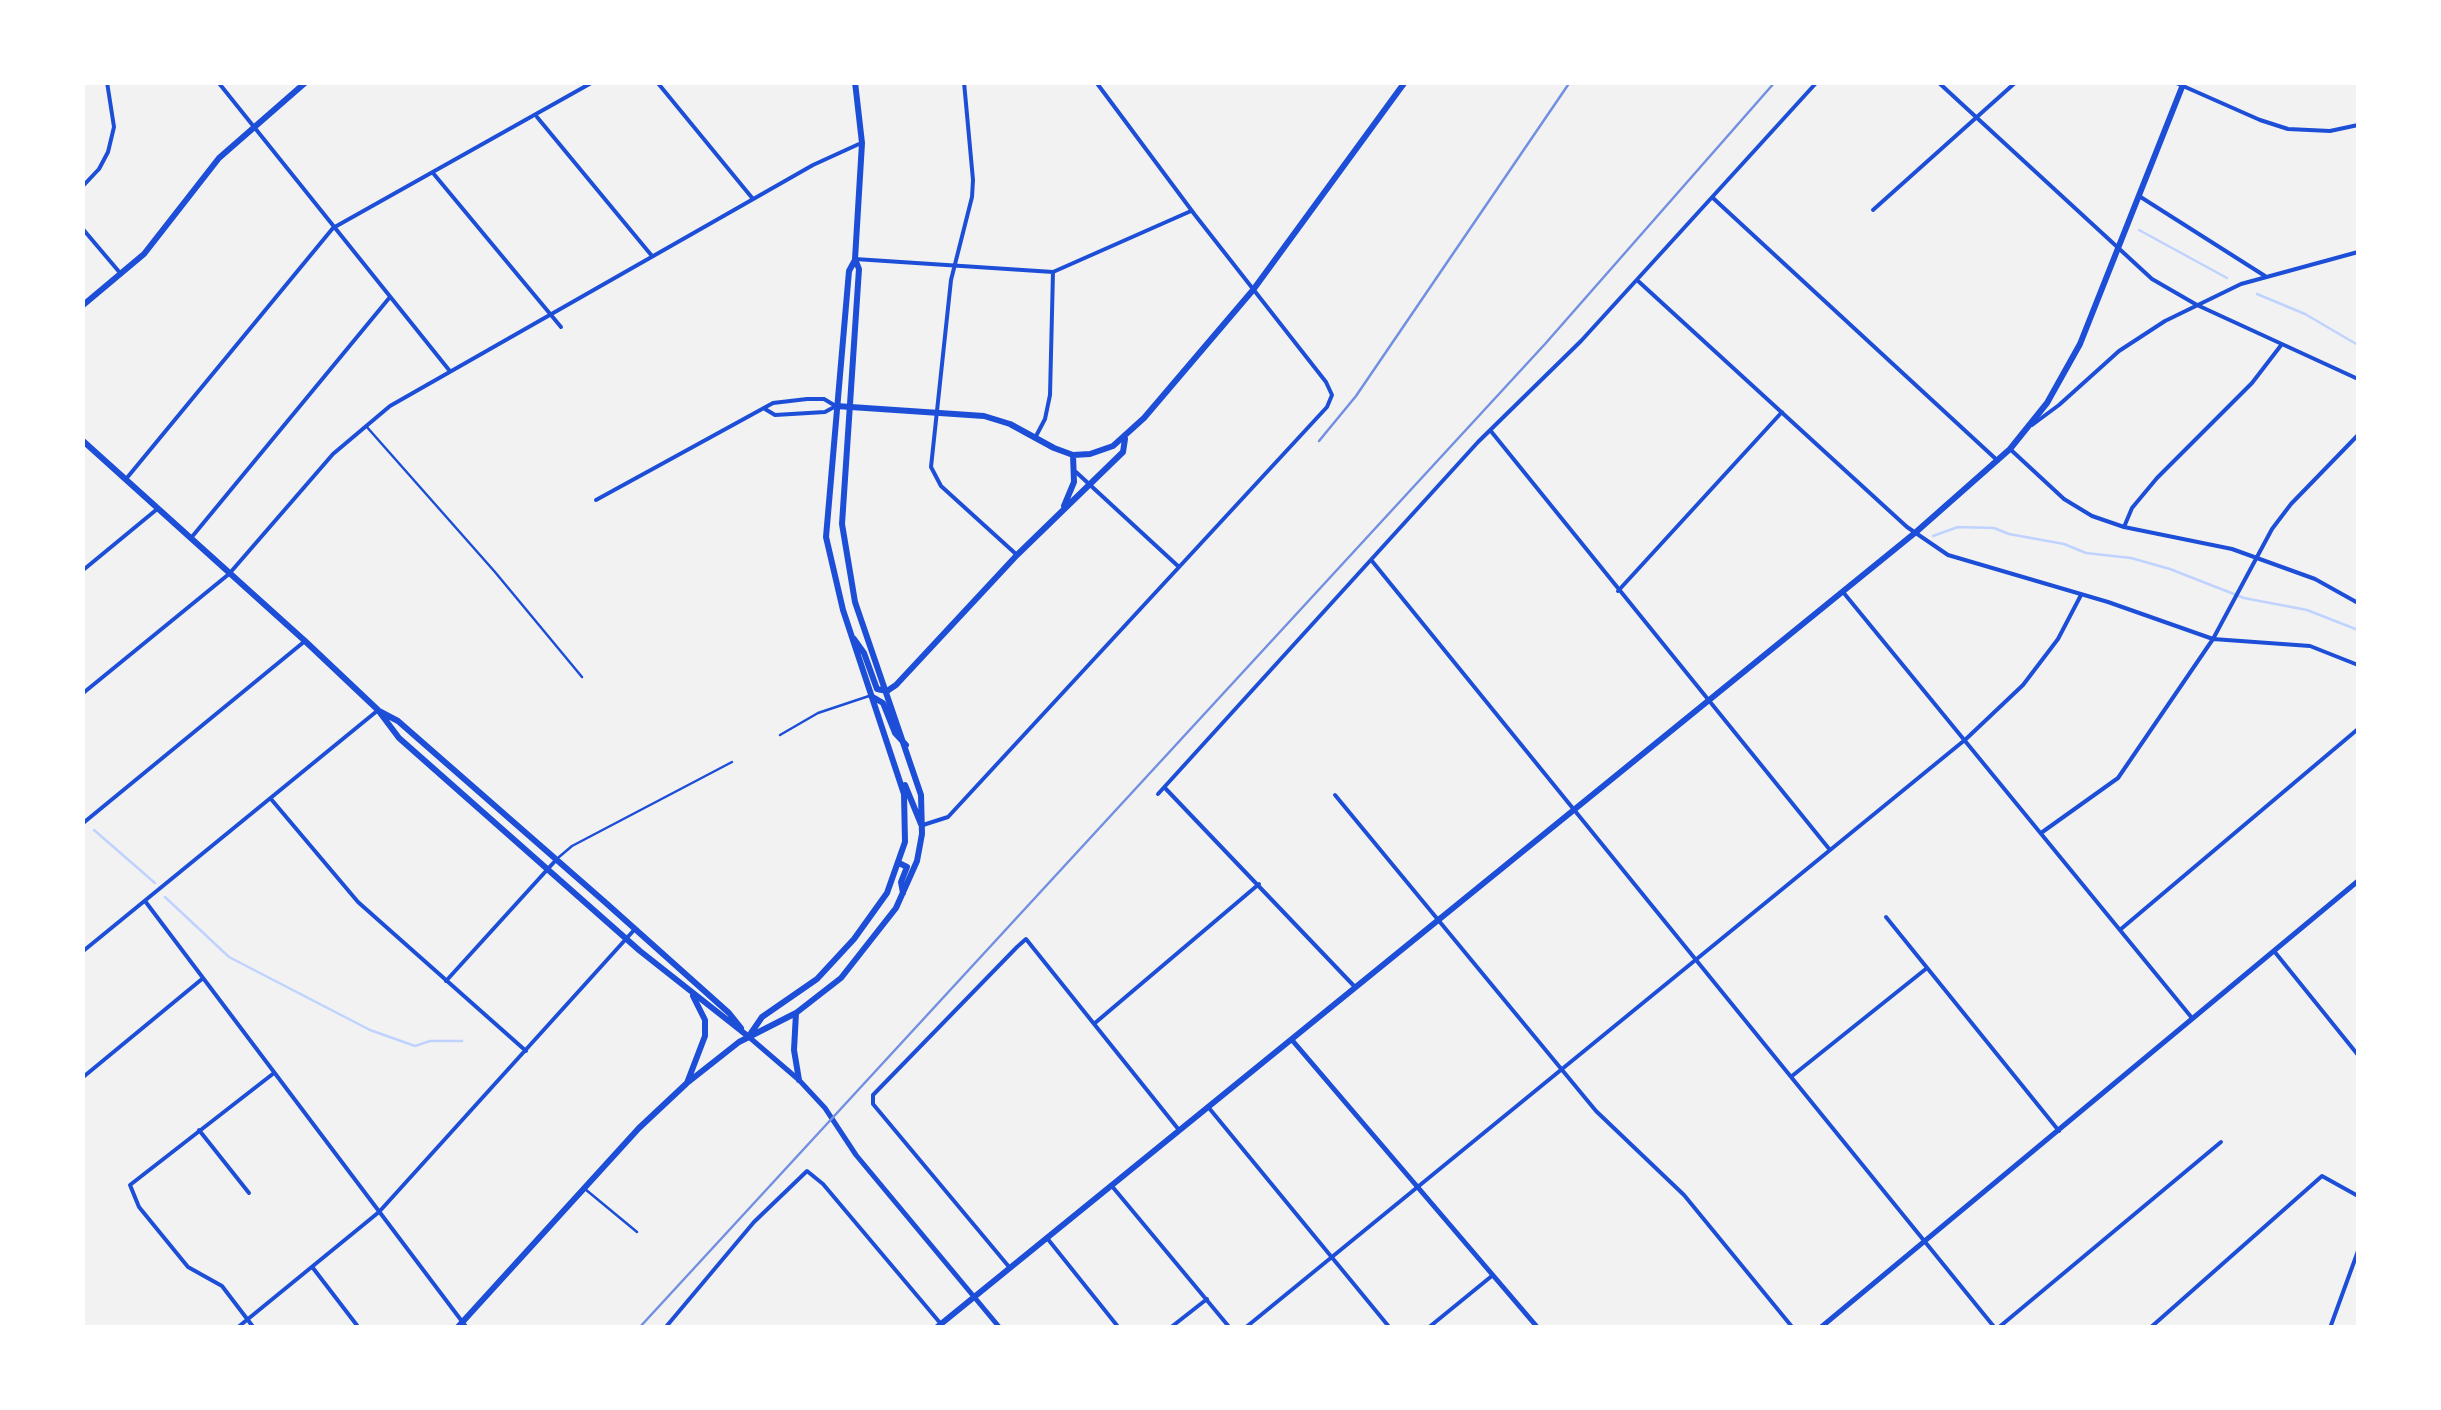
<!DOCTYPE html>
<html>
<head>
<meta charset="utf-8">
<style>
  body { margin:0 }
  #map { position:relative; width:2441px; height:1410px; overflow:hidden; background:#f2f2f2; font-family:Lora,serif }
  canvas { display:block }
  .frame { position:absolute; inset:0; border:85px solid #fff; pointer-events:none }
</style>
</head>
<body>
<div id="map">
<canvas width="2441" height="1410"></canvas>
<div class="frame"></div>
</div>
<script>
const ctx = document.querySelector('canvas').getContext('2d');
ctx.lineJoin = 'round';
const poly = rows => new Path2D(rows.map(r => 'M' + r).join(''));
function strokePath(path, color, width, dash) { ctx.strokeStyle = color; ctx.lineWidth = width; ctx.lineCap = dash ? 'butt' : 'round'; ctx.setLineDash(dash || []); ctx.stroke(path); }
const stream = poly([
  [2139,230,2227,278],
  [2257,294,2305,314,2358,345],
  [1933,536,1958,527,1994,528,2009,534,2064,544,2086,553,2131,558,2170,569,2244,598,2307,610,2358,630],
  [94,830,155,883],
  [165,897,229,957,370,1030,415,1046,430,1041,462,1041]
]);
const service = poly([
  [366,426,495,572,582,677],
  [780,735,818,713,869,696],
  [559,857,572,846,732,762],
  [585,1189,637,1232]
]);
const minor = poly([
  [218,82,449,370],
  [657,82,753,199],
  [964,82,973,180,972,197,951,280,931,467,941,486,1017,555],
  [1938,82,2152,279,2197,305,2358,379],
  [2174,82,2260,120,2288,129,2330,131,2358,125],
  [537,117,652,256],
  [433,173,561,327],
  [82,187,99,169,108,152,114,127,107,82],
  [2139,196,2265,276],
  [1713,198,1998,461],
  [1873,210,2016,82],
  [82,228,121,274],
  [855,259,1053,272,1191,211],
  [1637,280,1907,527,1948,555,2108,602,2213,639,2310,646,2358,665],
  [765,409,775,415,825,412,836,406],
  [2032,425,2059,405,2119,351,2165,321,2241,284,2358,252],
  [1490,430,1830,850],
  [1035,438,1045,419,1050,395,1053,272],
  [2010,449,2064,499,2092,516,2124,527,2232,549,2315,579,2358,603],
  [1076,472,1179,567],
  [126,479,333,228,593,82],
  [596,500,773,403,807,399,824,399,834,405],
  [2124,527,2132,508,2157,478,2252,383,2282,344],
  [191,538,390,297],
  [1372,561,1995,1328],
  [82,571,156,510],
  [1618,591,1782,412],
  [1843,592,2192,1018],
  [82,694,229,574,333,454,390,406,813,165,859,144],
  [1165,788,1355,987],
  [1158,794,1478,442,1581,341,1817,82],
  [1335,795,1596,1111,1684,1195,1793,1328],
  [271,799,358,902,526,1051],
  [82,824,305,641],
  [923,825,948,817,1327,407,1332,395,1326,382,1195,215,1096,82],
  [2041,833,2118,778,2213,639,2272,529,2291,504,2358,435],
  [145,901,467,1328],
  [1886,917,2059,1131],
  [2121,929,2358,729],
  [2274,951,2358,1055],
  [82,952,377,711],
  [446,981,556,860],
  [1095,1023,1259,884],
  [1792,1076,1927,968],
  [82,1078,202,979],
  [1209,1108,1390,1328],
  [199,1130,249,1193],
  [1111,1185,1230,1328],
  [1047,1238,1119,1328],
  [313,1268,359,1328],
  [1010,1268,873,1104,873,1095,1017,947,1026,939,1179,1130],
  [237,1328,379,1212,635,929],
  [254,1328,222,1286,188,1267,139,1207,130,1185,274,1073],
  [665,1328,754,1222,807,1171,823,1184,941,1324],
  [1170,1328,1207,1299],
  [1245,1328,1966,739,2023,685,2058,639,2081,595],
  [1428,1328,1493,1275],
  [1998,1328,2221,1142],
  [2150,1328,2322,1176,2358,1196],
  [2330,1328,2358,1251]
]);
const tertiary = poly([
  [749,1037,799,1080,825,1108,856,1155,1000,1328],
  [1292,1040,1538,1328],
  [1820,1328,2358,881]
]);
const secondary = poly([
  [82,306,144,254,219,158,306,82],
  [836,406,984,416,1010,424,1054,448,1073,455,1090,454,1113,446,1144,418,1253,290,1405,82],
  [82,440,305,641,378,710,399,738,640,951,749,1037],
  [1064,506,1074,482,1073,455],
  [887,691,896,685,1017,555,1123,452,1125,439],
  [379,711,398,721,606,903,729,1013,741,1028],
  [936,1328,1916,532,2010,449,2047,403,2080,344,2184,82]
]);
const primary = poly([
  [854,639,864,653,877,689,887,691],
  [871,696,883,703,895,733,906,745],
  [905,785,921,824],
  [899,863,907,867,901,882,903,893],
  [796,1013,794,1050,799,1080],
  [749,1036,762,1017,817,979,854,939,887,893,905,842,904,794,843,610,826,537,849,271,855,260],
  [687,1083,705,1036,705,1020,693,996],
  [457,1328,639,1128,687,1083,739,1042,796,1013,841,978,896,908,917,861,922,834,921,795,855,602,842,524,859,269,855,259,862,143,855,82]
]);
const rail = poly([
  [1319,441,1356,396,1570,82],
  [639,1328,1545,344,1775,82]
]);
strokePath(stream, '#bfd3fe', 2.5);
strokePath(service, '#1d4ed8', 2.5);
strokePath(minor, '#1d4ed8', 4);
strokePath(tertiary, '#1d4ed8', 5);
strokePath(secondary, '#1d4ed8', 6);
strokePath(primary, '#1d4ed8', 6);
strokePath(rail, '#7290e2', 2.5);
</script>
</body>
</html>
